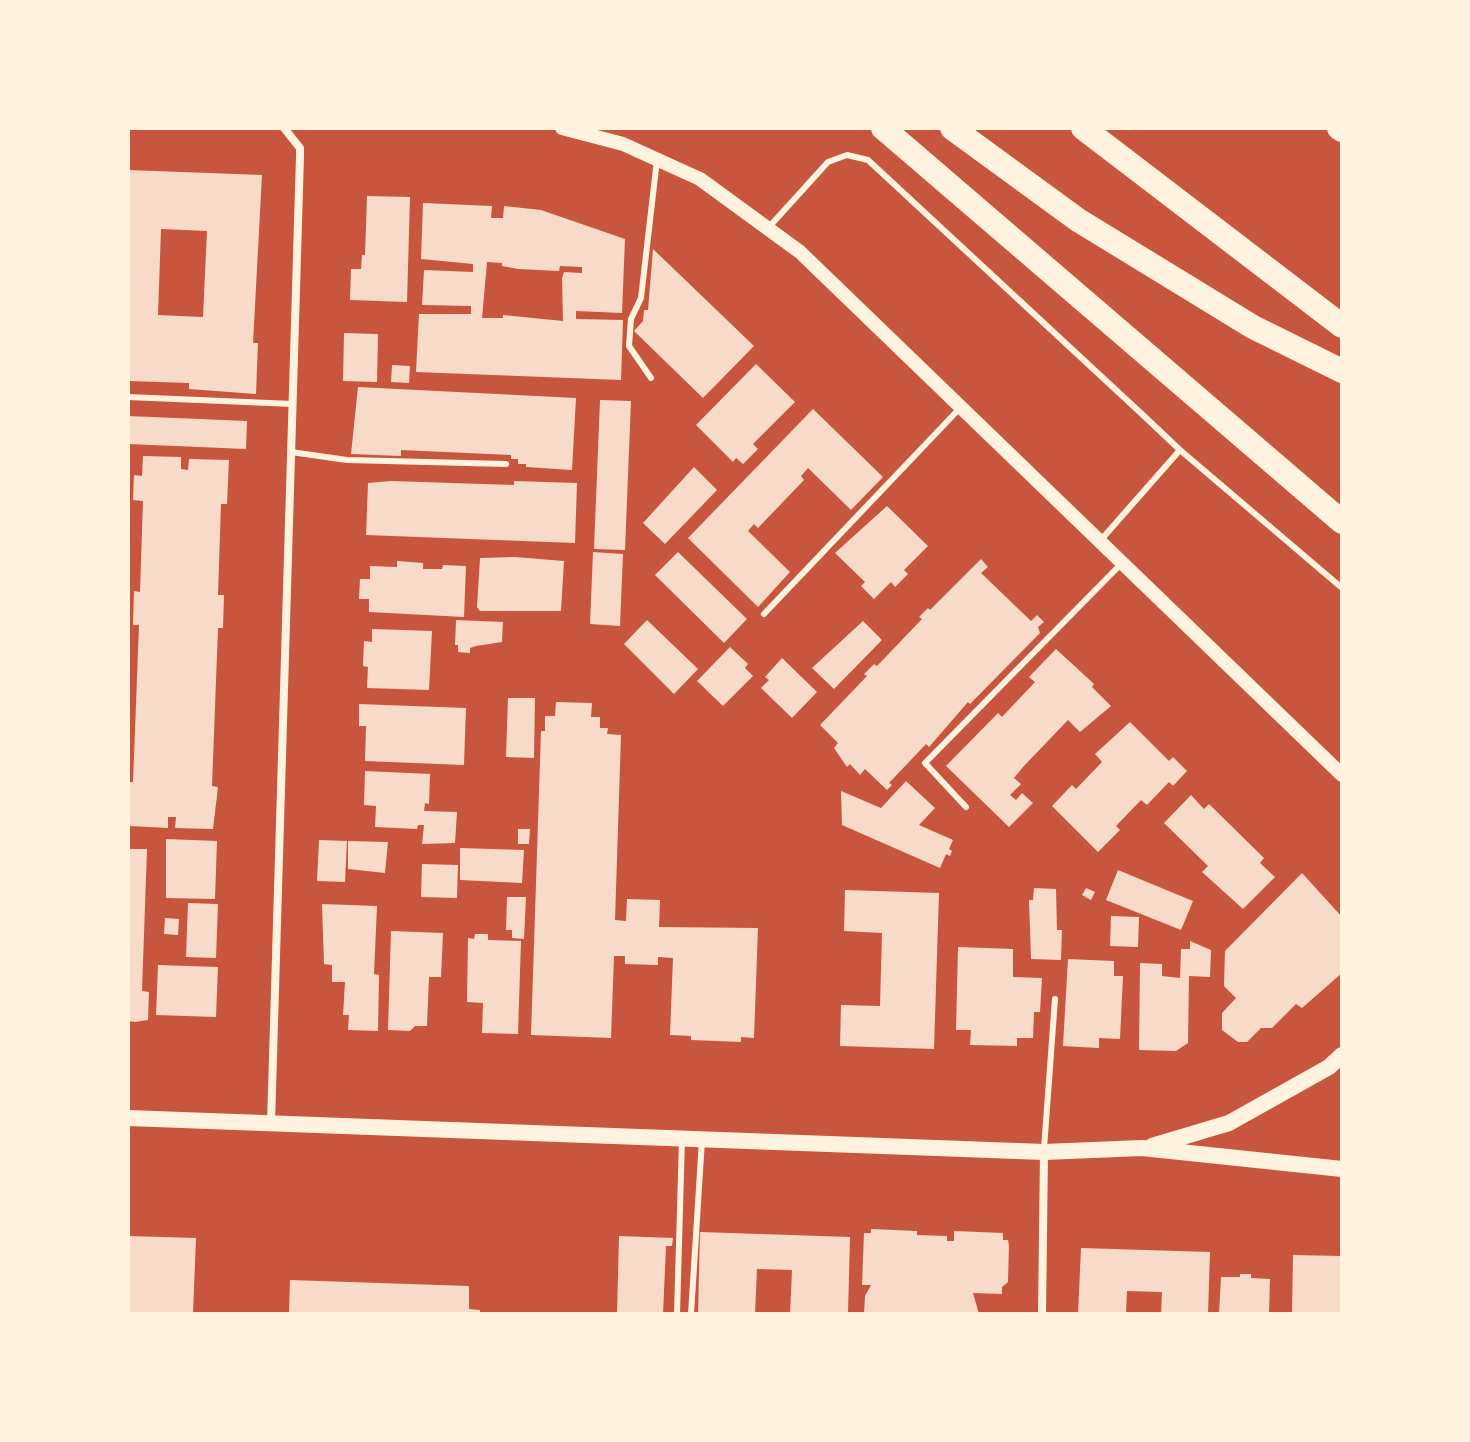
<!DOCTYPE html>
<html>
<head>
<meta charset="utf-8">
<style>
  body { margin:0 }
  #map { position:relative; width:1470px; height:1442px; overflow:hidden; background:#c8553d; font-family:"Fira Sans Condensed",sans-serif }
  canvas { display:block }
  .frame { position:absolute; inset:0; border:130px solid #fff3e0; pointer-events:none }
</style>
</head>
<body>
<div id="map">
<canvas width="1470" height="1442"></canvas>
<div class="frame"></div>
</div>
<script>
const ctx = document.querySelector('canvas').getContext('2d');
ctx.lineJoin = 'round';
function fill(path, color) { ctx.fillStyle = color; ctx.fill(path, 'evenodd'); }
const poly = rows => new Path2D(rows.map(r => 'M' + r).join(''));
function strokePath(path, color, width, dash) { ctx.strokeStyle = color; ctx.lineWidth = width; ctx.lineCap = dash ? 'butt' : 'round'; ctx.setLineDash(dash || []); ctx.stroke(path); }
const building = poly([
  [128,170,262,175,253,343,258,343,256,394,189,389,189,383,128,381],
  [161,229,207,231,203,317,158,315],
  [367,196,410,197,407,302,350,300,351,269,361,269,362,255,365,255],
  [423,203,492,206,491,218,503,218,504,206,541,210,625,239,622,313,576,311,576,319,623,320,621,380,416,372,419,314,471,314,471,306,422,305,424,270,473,272,473,264,421,259],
  [487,262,502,263,502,266,518,269,559,271,560,266,582,267,582,273,564,272,562,278,563,321,503,315,503,318,482,318],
  [653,249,754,346,703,398,634,331,643,321,644,310,648,310],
  [344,333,378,334,377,382,343,381],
  [756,364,795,402,753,444,758,449,743,464,736,458,733,462,696,425],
  [392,365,410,366,409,383,391,382],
  [358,387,576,398,572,470,526,467,526,464,518,464,518,459,511,459,511,455,401,450,401,456,351,454],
  [600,400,631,401,625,550,594,549],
  [813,409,883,477,851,510,808,468,801,476,804,480,758,528,754,524,748,531,790,572,758,607,688,538],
  [128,416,247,421,246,449,128,444],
  [143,456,181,457,181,469,188,470,189,459,229,460,227,504,221,504,218,595,224,595,223,628,218,628,212,786,218,787,213,829,175,828,176,817,168,817,168,828,130,826,128,782,133,782,139,625,133,625,134,591,140,592,143,501,133,500,134,475,142,476],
  [694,467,717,490,665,544,643,523],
  [391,481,514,485,514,481,577,483,575,543,366,535,368,483],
  [887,506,928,546,904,570,908,574,895,587,891,582,874,599,861,586,865,582,835,553],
  [593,552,623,554,620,626,590,624],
  [678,552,747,619,724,643,655,575],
  [515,557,564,561,561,611,480,611,477,607,480,558],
  [981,559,988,567,981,573,1031,621,1037,615,1044,622,1038,627,1040,633,970,704,968,702,929,747,926,744,889,783,892,785,887,790,865,769,860,775,850,764,847,767,834,748,838,743,820,725,867,676,864,674,874,664,877,666,922,619,919,617,928,608,930,610],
  [397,561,423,563,423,569,442,569,443,565,466,566,464,617,369,612,369,599,359,599,360,579,370,579,370,566,397,567],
  [456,620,503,622,502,642,476,646,470,648,470,653,458,652,458,645,455,645],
  [647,620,698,669,674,694,624,644],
  [863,621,882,640,834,689,812,668],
  [372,629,432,631,429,690,367,688,368,667,363,666,364,641,372,642],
  [730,647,748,664,745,668,753,676,723,706,697,681],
  [1056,649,1094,684,1092,687,1111,706,1080,732,1068,720,1023,767,1014,778,1021,784,1010,795,1016,800,1022,793,1033,803,1009,827,946,766,998,713,1002,717,1035,682,1029,677],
  [782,658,817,692,792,718,761,688,769,680,765,677],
  [508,698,535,698,534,758,506,757],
  [556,702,592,703,591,717,600,717,600,728,608,728,607,734,621,735,615,920,626,921,627,899,660,900,659,927,758,928,754,1038,741,1037,741,1042,691,1040,691,1036,670,1035,673,958,658,957,658,965,625,964,625,956,614,956,611,1038,531,1035,541,731,545,731,545,716,555,716],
  [359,704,466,708,464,765,365,761,366,726,359,726],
  [1130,722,1169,761,1173,757,1187,771,1173,786,1169,782,1147,805,1141,800,1116,826,1120,830,1098,852,1052,806,1072,785,1076,789,1102,762,1095,754],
  [365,771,430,774,429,804,425,803,424,811,457,812,455,843,422,844,424,825,418,825,417,829,375,827,376,806,364,805],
  [906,781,935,808,919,825,953,840,949,849,952,851,950,856,946,854,940,868,842,825,841,791,881,808],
  [1191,795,1204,809,1209,804,1264,858,1260,863,1275,877,1243,909,1202,872,1208,866,1164,823],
  [518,829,530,829,529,844,518,844],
  [166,839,217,841,215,899,166,898],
  [319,840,347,841,345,882,317,881],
  [348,841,388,842,385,873,348,869],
  [460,848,524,850,522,883,460,880],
  [128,849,147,849,142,991,149,992,148,1020,135,1022,128,1021],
  [422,864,458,865,457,898,421,897],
  [1118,870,1193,901,1181,930,1106,900],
  [1302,873,1342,917,1342,973,1302,1008,1296,1004,1272,1028,1261,1028,1247,1042,1238,1042,1222,1030,1222,1013,1236,998,1224,986,1225,951],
  [1034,888,1056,889,1057,930,1062,930,1061,960,1031,959,1029,900,1033,900],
  [1086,888,1095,892,1091,900,1082,895],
  [845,890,939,893,934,1049,840,1046,841,1005,880,1006,882,933,844,931],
  [507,897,526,897,524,939,512,938,512,930,506,930],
  [188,903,218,904,216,958,186,957],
  [322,904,377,906,374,974,379,975,378,1031,348,1030,349,1015,343,1015,345,982,332,982,332,965,324,964],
  [1111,916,1139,917,1138,947,1110,946],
  [165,918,179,919,178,935,164,934],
  [391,931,443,933,441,977,429,977,427,1026,415,1026,410,1031,388,1030],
  [475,934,488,934,488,940,521,941,518,1034,482,1033,483,1003,467,1002,468,938,474,939],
  [1190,941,1211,950,1210,977,1189,976,1188,1043,1176,1051,1139,1050,1140,963,1162,964,1162,976,1180,978,1181,949,1190,949],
  [958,947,1013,949,1013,977,1042,978,1040,1012,1034,1012,1033,1038,1017,1038,1017,1046,970,1045,971,1030,956,1030],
  [1068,959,1114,961,1114,976,1123,976,1120,1039,1099,1038,1099,1048,1063,1046],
  [158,965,218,967,216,1017,156,1015],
  [871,1229,917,1231,917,1235,947,1236,947,1241,954,1241,954,1231,1003,1233,1003,1240,1008,1240,1009,1246,1008,1282,1002,1287,1002,1294,973,1293,979,1314,864,1314,865,1296,871,1285,862,1285,864,1233,871,1233],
  [700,1232,850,1237,848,1314,790,1314,792,1270,757,1269,755,1314,698,1314],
  [128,1236,196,1238,193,1314,128,1314],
  [619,1236,673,1238,672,1246,666,1246,663,1314,617,1314],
  [1081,1248,1210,1252,1208,1314,1161,1314,1162,1292,1127,1291,1126,1314,1078,1314],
  [1293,1255,1342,1256,1342,1314,1292,1312],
  [1240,1274,1251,1274,1251,1278,1270,1279,1269,1314,1219,1314,1221,1277,1240,1277],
  [290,1280,469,1286,469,1309,480,1310,480,1314,289,1314]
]);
const service = poly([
  [769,227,828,162,847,155,868,160,1144,416,1180,450,1100,541],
  [651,378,629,346,631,319,641,298,657,160],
  [128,397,293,404],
  [1180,450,1342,588],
  [291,452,347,460,506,464],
  [764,614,961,407],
  [966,807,925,763,1122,563],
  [1044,1149,1055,999],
  [677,1314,682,1139],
  [691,1314,702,1140]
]);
const minor = poly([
  [271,1123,300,156,300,148,284,128],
  [1042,1314,1044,1152]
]);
const tertiary = poly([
  [562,128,623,144,700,179,800,252,1342,775]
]);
const secondary = poly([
  [128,1118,1044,1152,1142,1148,1342,1169],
  [1152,1146,1229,1123,1329,1067,1342,1055]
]);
const motorway = poly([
  [883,128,1342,522],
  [952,128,1078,220,1253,327,1342,371],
  [1083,128,1342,326],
  [1339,128,1342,130]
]);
fill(building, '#f7dbc8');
strokePath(service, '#fff3e0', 6);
strokePath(minor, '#fff3e0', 8);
strokePath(tertiary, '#fff3e0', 14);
strokePath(secondary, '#fff3e0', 16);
strokePath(motorway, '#fff3e0', 24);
</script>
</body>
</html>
